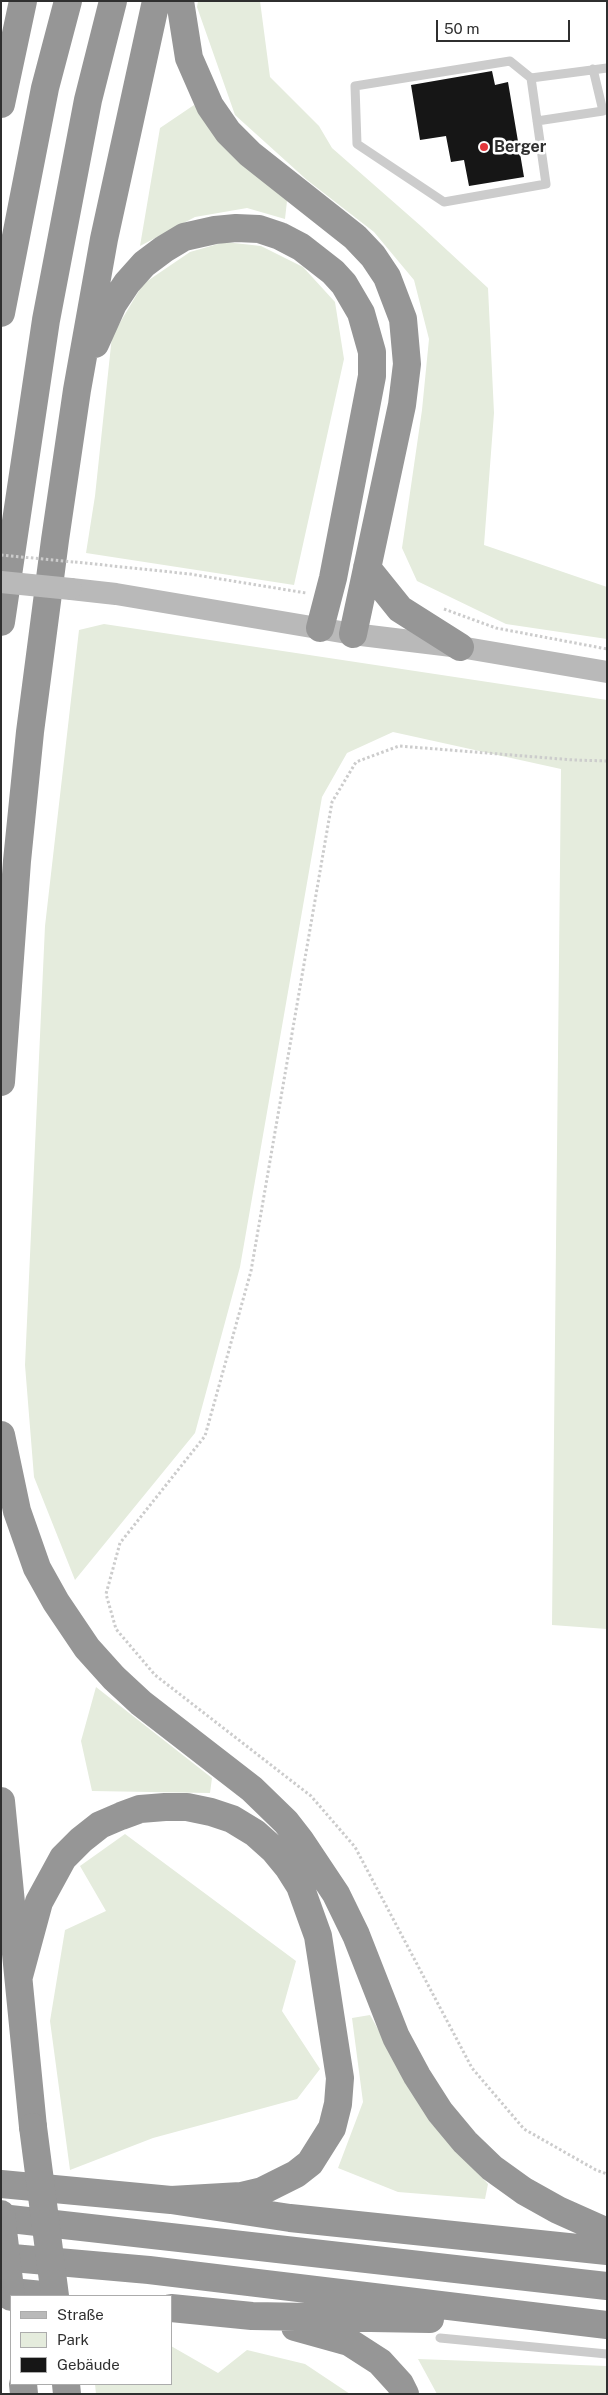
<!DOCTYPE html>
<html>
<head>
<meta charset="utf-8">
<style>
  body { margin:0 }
  #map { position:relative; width:608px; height:2395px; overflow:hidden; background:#fff; font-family:"Public Sans",sans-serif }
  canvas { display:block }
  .frame { position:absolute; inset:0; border:2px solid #2f2f2f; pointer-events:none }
  .legend { position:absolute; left:10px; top:2295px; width:162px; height:90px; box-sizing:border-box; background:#fff; border:1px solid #acacac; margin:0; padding:6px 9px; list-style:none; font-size:15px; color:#2f2f2f }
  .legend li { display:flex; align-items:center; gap:10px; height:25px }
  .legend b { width:25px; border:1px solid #acacac }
  .scale { position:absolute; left:436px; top:20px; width:134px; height:22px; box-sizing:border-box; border:2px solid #2f2f2f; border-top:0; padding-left:6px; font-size:15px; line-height:18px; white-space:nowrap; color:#2f2f2f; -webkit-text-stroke:4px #fff; paint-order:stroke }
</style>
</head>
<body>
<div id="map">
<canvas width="608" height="2395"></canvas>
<div class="frame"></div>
<ul class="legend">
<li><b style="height:6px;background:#b9b9b9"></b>Straße</li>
<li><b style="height:14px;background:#e5ecdd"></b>Park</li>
<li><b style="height:14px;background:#161616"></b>Gebäude</li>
</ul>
<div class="scale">50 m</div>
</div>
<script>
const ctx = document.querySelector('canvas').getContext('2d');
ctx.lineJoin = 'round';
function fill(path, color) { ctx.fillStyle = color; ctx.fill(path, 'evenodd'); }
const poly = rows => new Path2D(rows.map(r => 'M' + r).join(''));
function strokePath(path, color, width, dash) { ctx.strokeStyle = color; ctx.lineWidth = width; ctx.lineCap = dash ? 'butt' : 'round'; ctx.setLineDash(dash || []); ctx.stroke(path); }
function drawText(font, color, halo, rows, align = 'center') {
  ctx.font = font + ' "Public Sans",sans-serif'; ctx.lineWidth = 5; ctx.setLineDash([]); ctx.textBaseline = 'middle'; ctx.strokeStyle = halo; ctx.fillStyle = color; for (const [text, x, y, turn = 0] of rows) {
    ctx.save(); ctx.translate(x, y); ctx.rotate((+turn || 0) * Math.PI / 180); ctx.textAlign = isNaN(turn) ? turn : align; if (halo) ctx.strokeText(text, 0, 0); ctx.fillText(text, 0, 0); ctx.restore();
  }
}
const green = poly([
  [198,1,260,1,270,77,319,126,332,148,422,227,488,288,494,413,484,545,607,587,607,639,506,624,417,581,402,548,422,410,429,339,414,280,374,232,307,180,235,115,197,7],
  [194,105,240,161,287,201,285,219,247,208,195,217,140,246,160,128],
  [225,242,261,246,303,267,335,302,344,359,294,585,86,553,95,496,112,336,143,284,190,252],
  [104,624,607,700,607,1629,552,1625,561,769,393,732,347,753,322,797,240,1267,195,1433,75,1580,34,1477,25,1365,45,926,79,630],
  [96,1687,212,1778,210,1793,92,1791,81,1741],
  [125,1834,296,1961,282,2011,320,2069,297,2099,153,2138,70,2170,50,2021,65,1930,106,1911,80,1866],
  [370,2015,431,2123,488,2184,485,2199,398,2192,338,2168,363,2102,352,2018],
  [171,2346,218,2373,247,2350,305,2364,350,2394,96,2394,95,2384,171,2384],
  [418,2359,607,2366,607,2394,437,2394]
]);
const building = poly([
  [492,71,495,85,508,82,524,177,469,186,464,160,451,162,446,136,420,140,411,85]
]);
const path = poly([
  [75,562,190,574,306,593],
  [444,609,496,628,607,649],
  [607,761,574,760,399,746,356,762,332,802,251,1271,205,1436,120,1543,106,1594,116,1629,155,1675,311,1796,355,1847,472,2068,524,2129,596,2170,607,2174]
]);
const lane = poly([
  [531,78,546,184,444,202,357,144,355,86,510,61,531,78,607,68],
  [537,121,603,111,593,69],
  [440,2338,607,2354]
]);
const secondary = poly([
  [71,589,116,594,353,634,460,647,607,672]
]);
const highway = poly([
  [180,1,189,58,210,106,228,132,250,154,355,237,373,256,387,277,403,319,407,364,402,405,353,634],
  [1,104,23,1],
  [1,313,45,88,68,1],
  [95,344,113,304,127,283,144,264,164,249,184,237,215,230,236,228,259,229,280,236,301,247,333,272,344,284,361,313,372,352,372,376,333,578,320,628],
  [367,568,400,609,460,647],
  [1,622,46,320,88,100,113,1],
  [1,1082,17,861,30,732,55,540,77,390,104,239,156,1],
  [1,1435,17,1511,37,1568,56,1602,87,1648,114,1678,141,1703,252,1789,286,1822,300,1840,336,1894,356,1935,396,2037,417,2076,440,2112,465,2142,492,2168,524,2191,558,2210,607,2232],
  [1,1801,33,2127],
  [19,1976,39,1902,63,1858,81,1840,100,1825,121,1816,140,1809,165,1807,187,1807,211,1812,232,1819,255,1833,274,1850,288,1867,300,1886,318,1936,340,2078,338,2104,332,2128,310,2163,296,2174,262,2191,241,2196,171,2200],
  [1,2184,171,2200,290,2218,607,2251],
  [1,2218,607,2286],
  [1,2257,149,2270,607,2325],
  [1,2291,53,2296],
  [171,2308,252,2316,430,2319],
  [295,2327,349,2342,380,2362,400,2384,405,2394],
  [23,2384,24,2394],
  [66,2384,67,2394]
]);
const pathBridge = poly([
  [1,555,74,562]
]);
const secondaryBridge = poly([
  [1,582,71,589]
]);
const highwayBridge = poly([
  [33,2127,55,2296],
  [1,2214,11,2297]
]);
const markers = [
  [484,147,5,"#e2363b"]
];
const poiNames = [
  ["Berger",494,147]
];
fill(green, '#e5ecdd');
fill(building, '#161616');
strokePath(path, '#ccc', 3, [2.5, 2.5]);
strokePath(lane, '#ccc', 9);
strokePath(secondary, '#b9b9b9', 22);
strokePath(highway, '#969696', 28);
strokePath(pathBridge, '#ccc', 3, [2.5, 2.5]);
strokePath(secondaryBridge, '#b9b9b9', 22);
strokePath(highwayBridge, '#969696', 28);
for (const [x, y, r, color] of markers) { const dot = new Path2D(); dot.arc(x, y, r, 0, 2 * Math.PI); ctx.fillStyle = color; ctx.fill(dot); strokePath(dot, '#fff', 2); }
drawText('bold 16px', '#2f2f2f', '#fff', poiNames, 'left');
</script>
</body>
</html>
